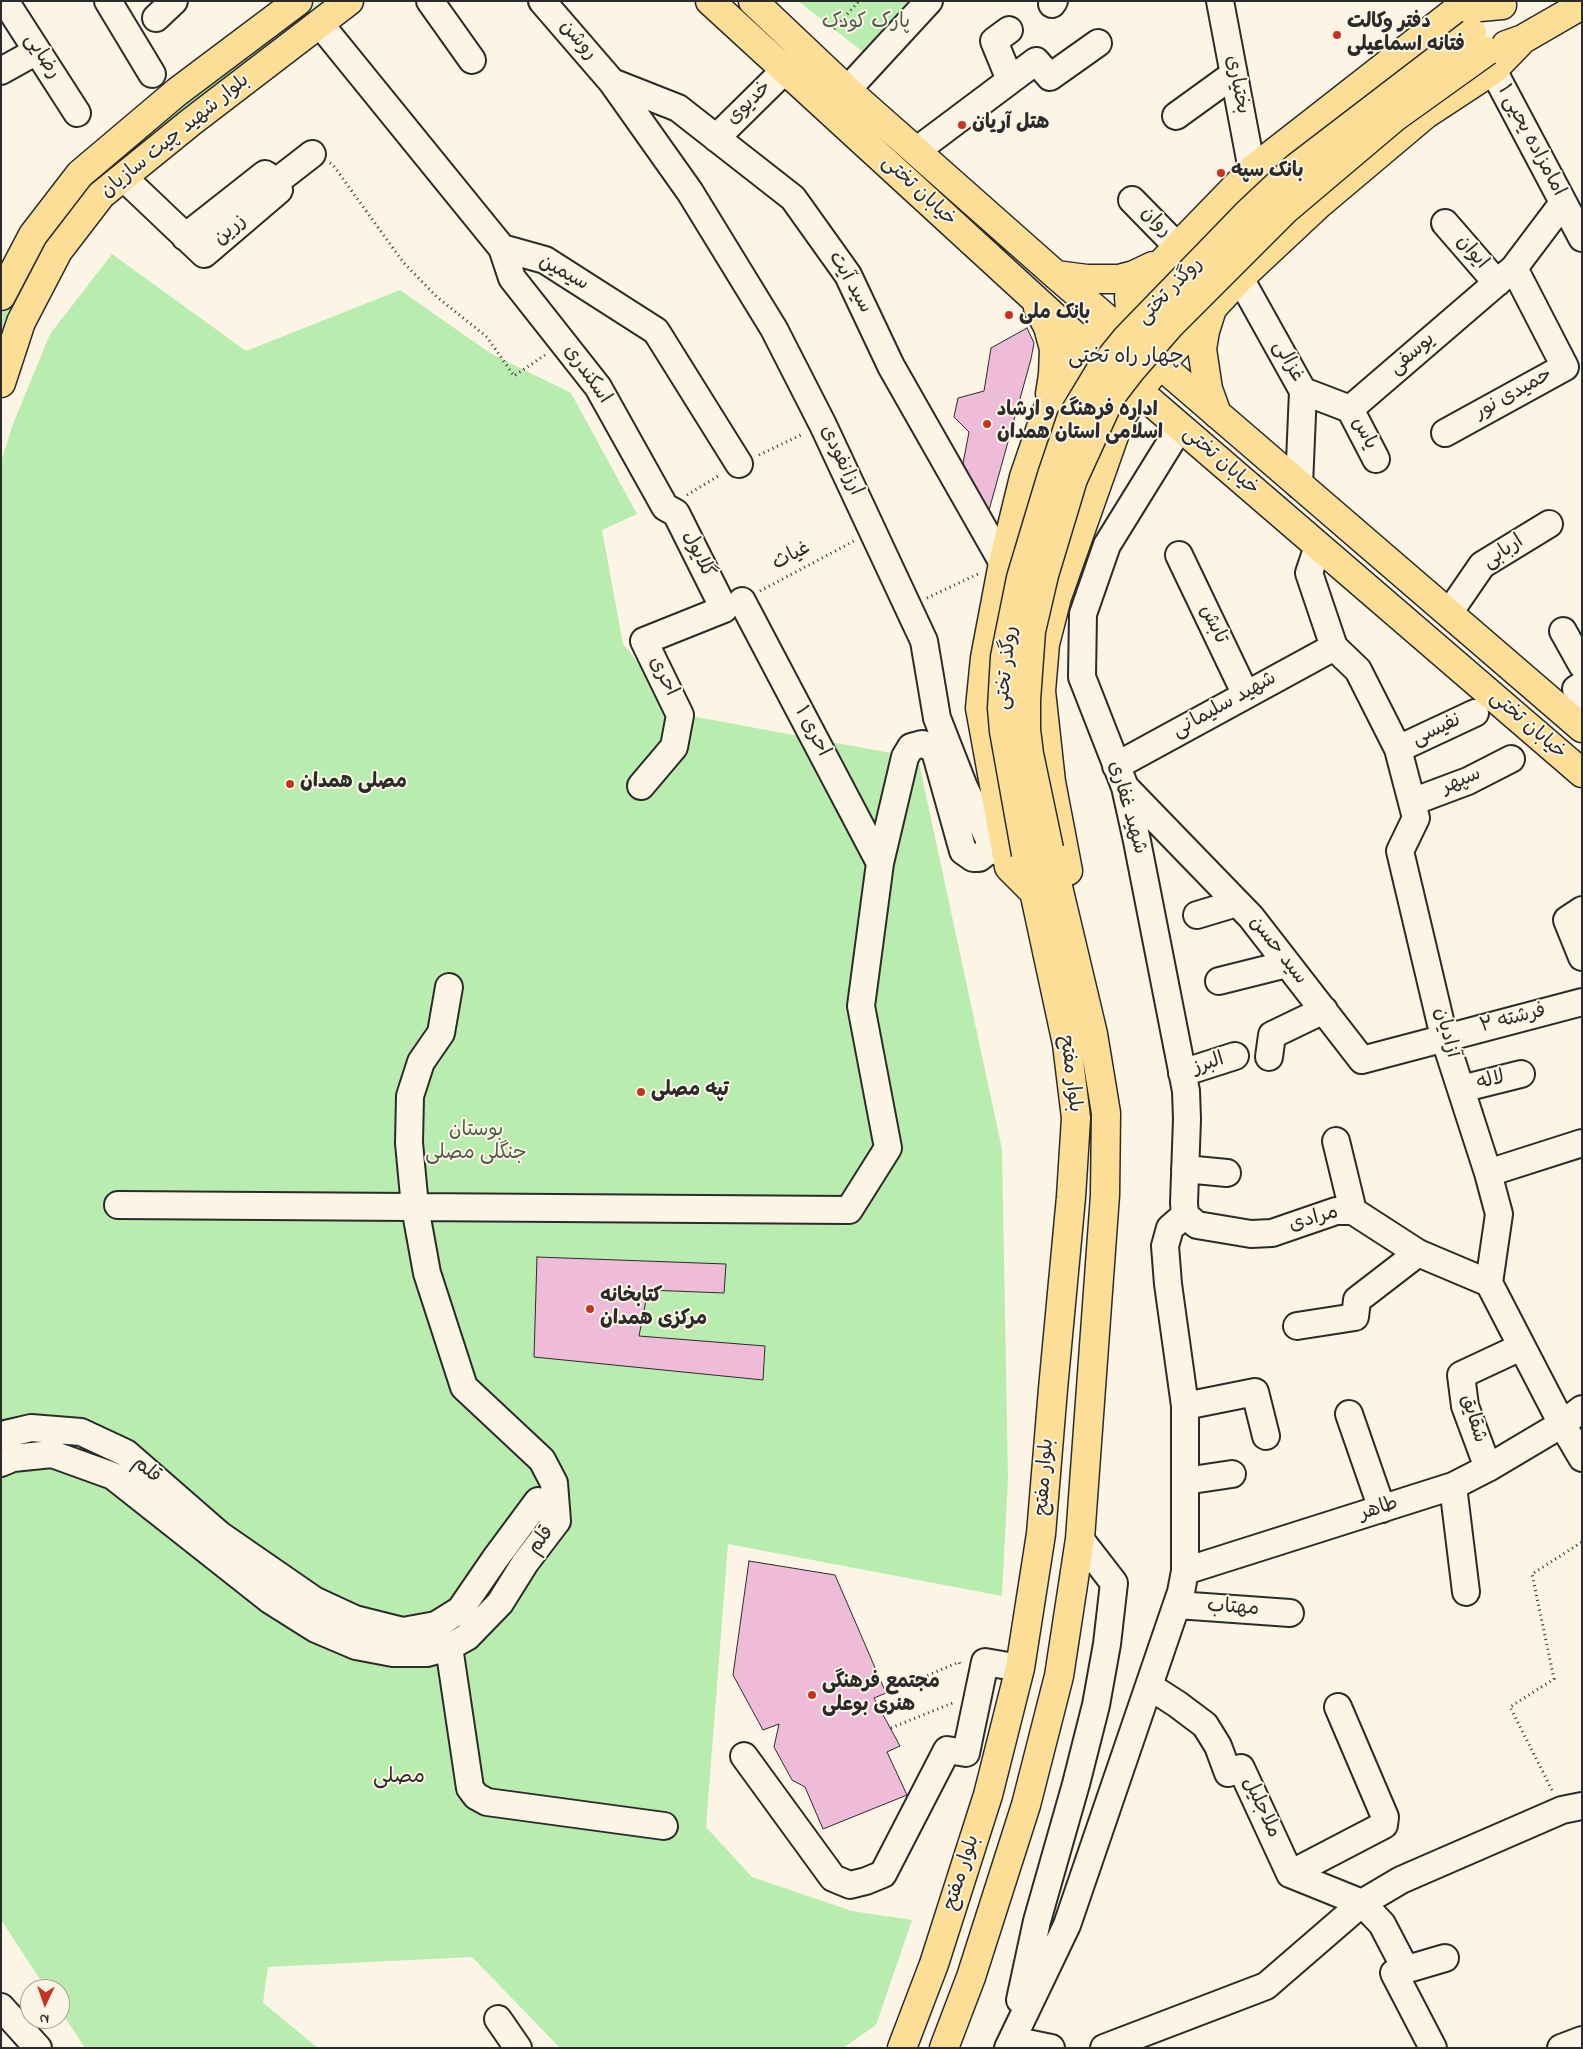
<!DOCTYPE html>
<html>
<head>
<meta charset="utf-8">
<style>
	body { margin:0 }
	#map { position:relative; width:1583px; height:2049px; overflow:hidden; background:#fcf5e5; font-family:"Indie Flower",sans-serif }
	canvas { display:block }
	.frame { position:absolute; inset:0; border:2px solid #2b2b2b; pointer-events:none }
	.north { position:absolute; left:20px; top:1979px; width:50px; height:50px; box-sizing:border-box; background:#fcf5e5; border:1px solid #a8a49b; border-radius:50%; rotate:183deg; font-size:14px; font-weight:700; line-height:20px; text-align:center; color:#2b2b2b }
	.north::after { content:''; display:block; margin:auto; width:18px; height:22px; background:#c8321e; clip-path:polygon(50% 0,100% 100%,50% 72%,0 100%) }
</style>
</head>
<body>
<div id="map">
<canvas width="1583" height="2049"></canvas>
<div class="frame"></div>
<div class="north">N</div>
</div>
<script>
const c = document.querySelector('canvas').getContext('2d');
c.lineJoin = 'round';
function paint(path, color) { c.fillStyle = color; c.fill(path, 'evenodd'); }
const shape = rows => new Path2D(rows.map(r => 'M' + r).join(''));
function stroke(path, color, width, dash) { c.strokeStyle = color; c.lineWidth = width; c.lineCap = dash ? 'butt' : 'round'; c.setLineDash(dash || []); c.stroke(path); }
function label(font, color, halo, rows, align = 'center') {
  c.font = font + ' "Indie Flower","Playpen Sans Arabic",sans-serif'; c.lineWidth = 4; c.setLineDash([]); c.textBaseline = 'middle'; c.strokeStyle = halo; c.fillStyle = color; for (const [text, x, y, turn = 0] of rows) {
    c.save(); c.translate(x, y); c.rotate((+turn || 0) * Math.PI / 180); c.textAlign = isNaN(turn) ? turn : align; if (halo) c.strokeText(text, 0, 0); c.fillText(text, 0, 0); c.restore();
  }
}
paint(shape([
	[321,1,334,1,147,140,105,174,58,227,34,271,1,346,1,315,13,289,35,249,89,180,165,118],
	[798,1,917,1,868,56],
	[112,254,246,351,400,290,490,353,571,393,637,514,602,530,623,644,680,714,918,758,1002,1149,1008,1478,1002,1596,728,1544,706,1827,752,1877,852,1911,912,1920,876,2025,843,2048,560,2048,472,1957,268,1967,263,2003,318,2048,85,2048,60,2010,60,1989,46,1989,2,1921,1,462,13,424,50,334]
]), '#b9edaf');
const building = shape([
	[1027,328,1034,343,1031,359,986,521,960,479,969,432,954,417,958,398,984,391,991,348,1027,328],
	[537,1257,726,1264,724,1293,648,1290,639,1336,765,1346,763,1380,534,1357,537,1257],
	[749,1561,835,1575,886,1693,874,1698,900,1746,887,1752,907,1795,823,1829,805,1787,792,1780,774,1747,779,1724,763,1730,733,1675,749,1561]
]);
paint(building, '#eebbd9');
stroke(building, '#2b2b2b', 1);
const minor = shape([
	[5,1,77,113],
	[108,1,152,74],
	[430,1,472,60],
	[542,1,612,82,690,192,774,329,823,425,924,641,937,718,964,787,989,839,999,852],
	[1220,1,1252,170],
	[1052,4,1054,1],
	[156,18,174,1],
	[320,24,502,248,545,260,656,331,739,464],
	[1009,30,994,41,1010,80],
	[1493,70,1582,238],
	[1,71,37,51],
	[612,82,678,108,793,198,848,275,891,366,1003,563],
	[847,90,929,1],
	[1176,116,1234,74],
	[716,138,785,70],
	[916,151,1036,61,1050,77,1098,43],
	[123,177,204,254,279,190,276,182,312,154],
	[1132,200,1177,246],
	[1445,223,1497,283],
	[185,237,265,174,276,182],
	[502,248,512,278,598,387,665,507,676,513,724,609,644,641,680,715,674,747,641,786],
	[1240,278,1303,391,1299,485],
	[1303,391,1350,409,1514,268,1563,203],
	[1350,409,1376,459],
	[1180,427,1107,545,1083,614,1082,677,1125,787,1137,841,1186,1091,1187,1119,1184,1203,1185,1215],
	[1445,433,1565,367,1514,268],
	[1318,546,1309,573,1334,647,1358,670,1398,749,1416,818,1400,851,1444,1037,1488,1173,1499,1214,1489,1283,1562,1424,1582,1458],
	[1179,555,1246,695],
	[742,601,880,863],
	[1449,613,1482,565,1549,524],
	[1563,631,1582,665],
	[1582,685,1576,689,1582,696],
	[1398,749,1475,713],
	[1116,766,1334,647],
	[1126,788,1251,917,1362,1060,1582,1002],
	[1412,802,1468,781,1511,759],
	[1582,910,1567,920,1582,957],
	[1197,915,1237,903],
	[1219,981,1287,964],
	[449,987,441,1033,421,1062,410,1096,409,1143,415,1207,427,1273,464,1387,542,1460,554,1483,557,1521],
	[1269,1057,1272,1035,1324,1010],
	[1182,1073,1235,1056],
	[1461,1089,1521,1074],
	[1336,1141,1353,1211],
	[1185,1169,1227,1173],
	[1488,1173,1582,1143],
	[118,1205,849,1210,888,1148,861,1006,880,863,905,757,911,747,922,744,927,745,935,751,963,851,973,858,979,858,989,850,989,839],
	[1185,1215,1197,1225,1251,1234,1272,1233,1336,1211,1353,1211,1418,1253,1489,1283],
	[1297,1326,1355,1317,1357,1300,1418,1253],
	[1185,1406,1255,1392,1266,1436],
	[1349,1414,1382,1509],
	[1,1435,31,1428,81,1432,126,1453,220,1535,314,1600,355,1619,403,1631,436,1625,460,1610,495,1559,538,1501,557,1521],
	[1,1463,13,1458,52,1454,113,1476,270,1600,316,1629,356,1646,393,1653,427,1653,449,1647,467,1637,500,1603,525,1563,557,1521],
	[1488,1468,1465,1406,1461,1375,1521,1347],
	[1185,1481,1232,1474],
	[1453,1486,1466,1592],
	[1185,1571,1453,1486,1488,1468,1562,1424,1582,1409],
	[1177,1605,1290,1613],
	[449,1647,470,1788,476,1796,487,1802,664,1826],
	[1149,1686,1177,1704,1205,1725,1218,1746,1228,1773,1241,1768,1290,1874,1362,1903,1382,1924,1406,1970],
	[744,1756,833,1878,850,1885,866,1881,883,1874,947,1750,966,1753,985,1662,1020,1668],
	[1290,1874,1384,1825,1385,1817,1338,1707],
	[1020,2000,1037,1921,1076,1784,1096,1705,1107,1644,1114,1583,1080,1539],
	[1,2007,38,2048],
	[498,2019,518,2048],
	[1012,2040,1051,2048],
	[1008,2048,1067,1925,1181,1592,1185,1571,1185,1406,1168,1284,1165,1246,1170,1228,1185,1215],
	[1104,2048,1266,1986,1362,1903,1401,1880,1562,1810,1582,1806],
	[1433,2048,1394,1973,1445,1958],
	[1561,2048,1582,2040]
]);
const major = shape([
	[710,1,1085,345,1582,773],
	[753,1,847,90,1056,275,1582,728],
	[1506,45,1523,39,1582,5],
	[1056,275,1087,279,1119,279,1134,275,1153,266],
	[1,296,33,235,80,174,177,92,298,1],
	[1038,308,1048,327,1054,349,1053,375,1050,394],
	[1211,312,1205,331,1202,349,1208,389,1217,414],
	[1154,340,1145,335,1135,326,1130,311,1129,297,1252,170,1458,9,1502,5],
	[1,383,21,322,58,251,101,195,191,122,349,1],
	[1068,871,1051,782,1041,691,1045,644,1057,597,1120,419,1138,391,1160,365,1240,278,1318,205,1426,114,1493,70,1523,39],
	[1034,892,1009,867,980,708,985,658,1003,563,1024,477,1046,413,1062,380,1096,331],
	[902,2048,934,1964,988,1795,1020,1668,1041,1534,1053,1389,1071,1197,1076,1118,1067,1044,1026,854],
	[944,2048,971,1977,1026,1805,1059,1676,1080,1539,1105,1195,1106,1113,1093,1034,1049,849]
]);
stroke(minor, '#2b2b2b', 30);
stroke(major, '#2b2b2b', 31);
stroke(shape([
	[834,29,859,1],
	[330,163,333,165,403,262,437,297,487,337,514,376,545,355],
	[759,455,803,434],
	[687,495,720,475],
	[760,591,854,541],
	[927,598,978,574],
	[886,1693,959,1662,961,1667],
	[891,1728,955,1702],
	[1552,1790,1510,1707,1554,1679,1532,1574,1582,1542]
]), '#2b2b2b', 3, [1, 4]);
stroke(minor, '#fcf5e5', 26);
stroke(major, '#fdde96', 28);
const majorBridge = shape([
	[1049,849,1029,754,1026,730,1026,700,1031,631,1044,575,1073,479,1111,396,1131,370,1170,325,1285,210,1395,117,1487,51],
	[1026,854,1004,731,1002,708,1005,657,1021,578,1052,475,1071,419,1100,371,1126,339,1248,213,1297,167,1472,33]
]);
stroke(majorBridge, '#2b2b2b', 31, []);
stroke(majorBridge, '#fdde96', 28);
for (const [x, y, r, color] of [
	[1337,35,5,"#c8321e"],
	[962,125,5,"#c8321e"],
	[1221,173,5,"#c8321e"],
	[1009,315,5,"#c8321e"],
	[987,424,5,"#c8321e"],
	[290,784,5,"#c8321e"],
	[641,1092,5,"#c8321e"],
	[590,1309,5,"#c8321e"],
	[812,1695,5,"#c8321e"]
]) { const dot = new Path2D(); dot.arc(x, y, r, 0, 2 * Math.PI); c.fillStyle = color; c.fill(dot); stroke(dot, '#fcf5e5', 2); }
label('20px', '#4e5c4c', '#fcf5e5', [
	["پارک کودک",866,24],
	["بوستان",476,1132],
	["جنگلی مصلی",476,1155]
]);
label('bold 20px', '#2b2b2b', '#fcf5e5', [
	["دفتر وکالت",1347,24],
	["فتانه اسماعیلی",1347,47],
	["هتل آریان",972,125],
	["بانک سپه",1231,173],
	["بانک ملی",1019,315],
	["اداره فرهنگ و ارشاد",997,412],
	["اسلامی استان همدان",997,435],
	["مصلی همدان",300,784],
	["تپه مصلی",651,1092],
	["کتابخانه",600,1298],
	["مرکزی همدان",600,1321],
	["مجتمع فرهنگی",822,1684],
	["هنری بوعلی",822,1707]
], 'left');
label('20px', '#2b2b2b', '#fcf5e5', [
	["روشن",577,41,49],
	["رضایی",41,57,57],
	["بختیاری",1236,85,79],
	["خدیوی",750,104,-44],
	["بلوار شهید چیت سازیان",176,137,-39],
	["امامزاده یحیی ۱",1530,141,62],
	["خیابان تختی",918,192,43],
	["روان",1155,223,45],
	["زرین",231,231,-41],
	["ایوان",1471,253,49],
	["سیمین",563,274,29],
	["سید آیت",849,283,60],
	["روگذر تختی",1171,292,-46],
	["یوسفی",1413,355,-41],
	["غزالی",1287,362,61],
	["اسکندری",586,375,55],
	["حمیدی نور",1514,395,-29],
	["یاس",1363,434,62],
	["ارزانفودی",840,461,65],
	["خیابان تختی",1220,462,41],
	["اربابی",1504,553,-34],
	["گلایول",697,555,64],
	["غیاث",792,557,-28],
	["تابش",1212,625,64],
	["روگذر تختی",1008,668,-84],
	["احری",662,677,63],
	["شهید سلیمانی",1225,706,-29],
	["خیابان تختی",1527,726,41],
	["نفیسی",1437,731,-25],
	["احری ۱",811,732,62],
	["سپهر",1462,782,-23],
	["شهید غفاری",1126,808,74],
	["سید حسن",1277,951,52],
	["فرشته ۲",1513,1020,-14],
	["آزادیان",1445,1033,75],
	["البرز",1209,1065,-18],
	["بلوار مفتح",1069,1074,83],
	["لاله",1491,1082,-14],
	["مرادی",1314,1220,-16],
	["شقایق",1472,1419,73],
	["قلم",146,1471,41],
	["بلوار مفتح",1046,1477,-86],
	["طاهر",1379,1510,-18],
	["قلم",542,1541,-53],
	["مهتاب",1233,1609,4],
	["ملاجلیل",1260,1808,65],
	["بلوار مفتح",963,1873,-72]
]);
label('21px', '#2b2b2b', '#fcf5e5', [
	["چهار راه تختی",1126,359],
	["مصلی",399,1779]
]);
</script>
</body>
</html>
